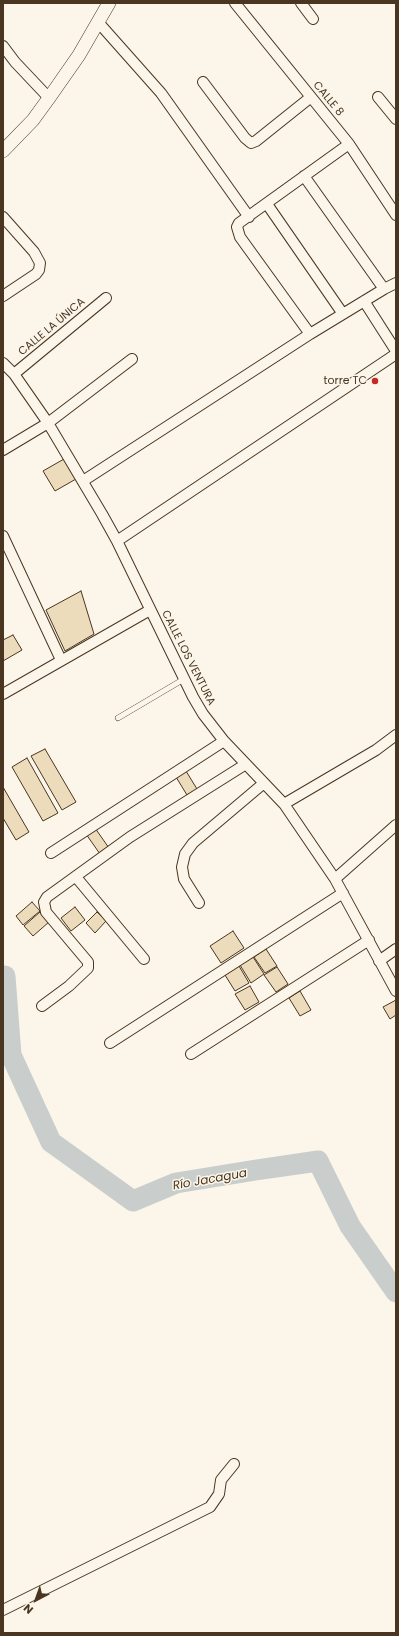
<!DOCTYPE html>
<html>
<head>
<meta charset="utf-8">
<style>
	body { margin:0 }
	#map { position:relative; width:399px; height:1636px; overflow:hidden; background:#fbf6e9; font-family:Poppins,sans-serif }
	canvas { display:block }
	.frame { position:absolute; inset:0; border:4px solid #4a3520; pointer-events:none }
	.north { position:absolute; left:16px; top:1580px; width:40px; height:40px; -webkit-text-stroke:3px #fbf6e9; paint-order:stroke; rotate:221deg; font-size:11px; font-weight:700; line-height:16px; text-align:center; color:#4a3520 }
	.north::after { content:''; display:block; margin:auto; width:14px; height:18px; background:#4a3520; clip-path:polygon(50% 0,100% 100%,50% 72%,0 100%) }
</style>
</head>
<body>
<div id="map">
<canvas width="399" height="1636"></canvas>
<div class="frame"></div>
<div class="north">N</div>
</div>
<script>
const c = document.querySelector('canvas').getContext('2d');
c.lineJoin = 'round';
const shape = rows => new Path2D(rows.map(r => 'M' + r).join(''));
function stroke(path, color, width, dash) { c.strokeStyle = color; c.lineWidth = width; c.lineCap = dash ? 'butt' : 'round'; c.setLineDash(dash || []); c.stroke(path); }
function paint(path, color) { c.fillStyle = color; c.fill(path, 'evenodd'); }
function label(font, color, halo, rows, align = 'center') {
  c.font = font + ' Poppins,sans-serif'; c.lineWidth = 3; c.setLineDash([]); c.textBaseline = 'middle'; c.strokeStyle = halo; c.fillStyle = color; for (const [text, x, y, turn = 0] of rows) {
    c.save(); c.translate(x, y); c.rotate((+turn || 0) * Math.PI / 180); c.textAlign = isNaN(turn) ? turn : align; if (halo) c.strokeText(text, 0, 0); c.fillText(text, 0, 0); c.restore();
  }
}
stroke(shape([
	[3,976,5,976,11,1055,51,1142,133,1201,176,1183,256,1170,318,1161,350,1226,396,1292]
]), '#c9cecd', 21);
const building = shape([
	[64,459,76,479,55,491,43,471,64,459],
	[81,591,94,634,65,651,46,610,81,591],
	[13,635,22,650,3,661,3,640,13,635],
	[45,749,76,802,62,810,31,756,45,749],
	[27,758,58,813,43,821,12,767,27,758],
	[186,771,197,789,187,795,176,777,186,771],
	[3,787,29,832,16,840,3,818,3,787],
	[95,828,109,848,100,854,86,834,95,828],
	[32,902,40,911,23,925,16,916,32,902],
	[75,907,85,920,71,931,61,918,75,907],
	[40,912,49,922,33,936,24,926,40,912],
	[97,912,106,921,95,933,86,923,97,912],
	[233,931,244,948,221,963,210,946,233,931],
	[266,949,277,966,265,973,254,957,266,949],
	[253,957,264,974,251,983,240,965,253,957],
	[239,966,249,983,235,991,225,975,239,966],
	[277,967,288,984,276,992,264,975,277,967],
	[250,986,259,1002,245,1010,235,994,250,986],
	[300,991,311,1010,300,1016,289,998,300,991],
	[396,1000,396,1015,390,1019,383,1007,396,1000]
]);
paint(building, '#ecdcbc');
stroke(building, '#4a3520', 1);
const service = shape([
	[118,718,184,679]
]);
const minor = shape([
	[235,3,349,144,396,215],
	[301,3,313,19],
	[98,22,161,93,249,217],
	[3,46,15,62,49,98],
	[203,82,245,138,251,143,256,141,311,97],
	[378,97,396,119],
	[304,176,384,289],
	[267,204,343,314],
	[3,217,34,252,40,263,39,270,36,274,3,296],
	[364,301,396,351],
	[310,334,240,237,237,227,239,223,349,144],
	[3,363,14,374,48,423,102,514,117,541,193,697,203,714,224,741,284,804,335,879,396,991],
	[14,374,106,298],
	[3,450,48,423,132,359],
	[83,481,310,334,384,289,396,283],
	[3,536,61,660],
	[117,541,396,354],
	[3,694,150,610],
	[284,804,376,750,396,735],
	[51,853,224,741],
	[76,877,144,959],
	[335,879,396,825],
	[199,903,184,879,182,867,185,854,193,843,264,783],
	[379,961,396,949],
	[42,1006,69,986,88,968,88,962,46,912,44,902,47,897,130,837,246,764],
	[110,1043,343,893],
	[191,1054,369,940],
	[3,1610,210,1507,219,1494,221,1480,234,1464]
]);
const tertiary = shape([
	[3,151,33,120,49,98,79,55,109,3]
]);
stroke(service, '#4a3520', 6);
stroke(minor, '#4a3520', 12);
stroke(tertiary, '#4a3520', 14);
stroke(service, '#fbf6e9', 5);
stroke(minor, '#fbf6e9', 10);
stroke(tertiary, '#fbf6e9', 13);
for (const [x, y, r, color] of [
	[375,381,4,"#c62828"]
]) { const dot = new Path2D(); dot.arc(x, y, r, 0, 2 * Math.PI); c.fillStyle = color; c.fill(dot); stroke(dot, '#fbf6e9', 1.5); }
label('11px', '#4a3520', '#fbf6e9', [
	["CALLE 8",328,99,50],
	["CALLE LA ÚNICA",52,327,-40],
	["CALLE LOS VENTURA",188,658,63]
]);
label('11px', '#4a3520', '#fbf6e9', [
	["torre TC",367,381]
], 'right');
label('italic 12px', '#4a3520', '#fbf6e9', [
	["Río Jacagua",210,1180,-10]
]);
</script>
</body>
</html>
